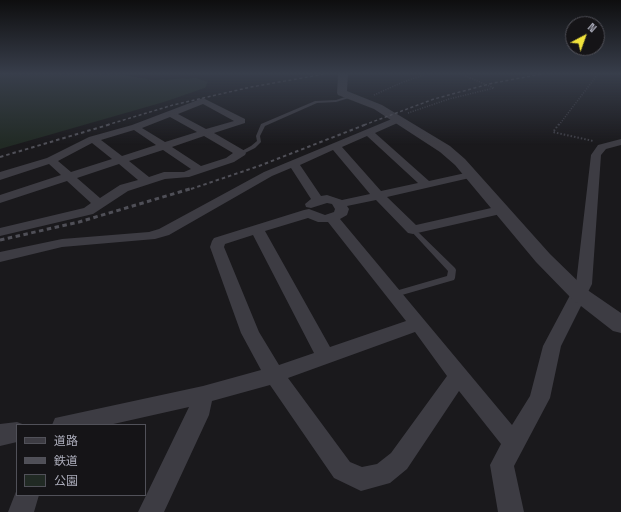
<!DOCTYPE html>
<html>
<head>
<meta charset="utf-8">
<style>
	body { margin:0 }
	#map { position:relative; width:621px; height:512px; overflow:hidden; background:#1a191c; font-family:"Space Grotesk","Noto Sans JP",sans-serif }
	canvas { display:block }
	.legend { position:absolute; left:16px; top:424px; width:130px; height:72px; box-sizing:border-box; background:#151417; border:1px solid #515159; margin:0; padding:5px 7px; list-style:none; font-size:12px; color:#acadbb }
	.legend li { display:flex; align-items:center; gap:8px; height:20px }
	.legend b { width:20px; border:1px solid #515159 }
	.north { position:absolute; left:565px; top:16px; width:40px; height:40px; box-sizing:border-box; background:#151417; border:1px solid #515159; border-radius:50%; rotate:41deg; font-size:11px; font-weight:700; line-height:16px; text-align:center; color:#acadbb }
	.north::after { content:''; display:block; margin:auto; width:14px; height:18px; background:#f1e33c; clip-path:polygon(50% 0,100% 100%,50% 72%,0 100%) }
</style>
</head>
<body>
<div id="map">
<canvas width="621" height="512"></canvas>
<ul class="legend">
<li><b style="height:5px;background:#3d3c43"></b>道路</li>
<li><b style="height:5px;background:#4f4f57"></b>鉄道</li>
<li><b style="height:11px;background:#212a24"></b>公園</li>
</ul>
<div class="north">N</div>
</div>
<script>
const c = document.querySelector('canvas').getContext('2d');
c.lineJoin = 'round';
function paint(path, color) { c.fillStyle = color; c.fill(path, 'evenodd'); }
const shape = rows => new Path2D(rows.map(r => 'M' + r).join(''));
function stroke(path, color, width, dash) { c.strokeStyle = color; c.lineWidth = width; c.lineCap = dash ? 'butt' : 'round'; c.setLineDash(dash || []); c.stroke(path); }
paint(shape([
	[0,74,119,74,152,80,196,78,208,82,205,88,164,102,0,149]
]), '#212a24');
stroke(shape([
	[374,95,403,82,427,74],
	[408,113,449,99,494,88,461,74],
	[559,125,598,74]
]), '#404048', 1.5, [1, 1.5]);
stroke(shape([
	[559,124,553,132,593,141]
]), '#404048', 2, [1.5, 2]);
paint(shape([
	[348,96,349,96,349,98,336,102,317,103,265,126,260,136,261,142,255,148,243,154,238,153,251,146,257,141,256,136,261,124,315,101,336,100,348,96],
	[413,228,415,229,455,268,456,270,455,278,454,280,395,297,392,296,391,294,392,292,447,276,448,271,411,231,410,230,411,229,413,228]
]), '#3d3c43');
paint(shape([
	[203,98,245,119,245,123,214,133,245,151,246,153,245,155,234,162,189,177,165,179,128,191,93,214,0,236,0,228,84,208,91,203,67,181,0,203,0,195,61,175,49,164,0,180,0,172,47,158,89,137,132,125,203,98],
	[203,104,234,121,206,129,178,114,203,104],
	[170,117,197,132,165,142,142,128,170,117],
	[134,130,156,145,122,156,101,140,134,130],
	[204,136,233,153,226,158,201,166,172,147,204,136],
	[92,143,112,159,71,172,58,161,92,143],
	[163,150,191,169,184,172,164,172,149,177,129,161,163,150],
	[119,164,138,180,120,185,100,198,77,178,119,164],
	[399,116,404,119,402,121,375,133,429,181,470,172,476,175,474,177,387,197,416,225,500,206,507,210,505,213,413,234,408,233,376,200,347,206,349,209,347,215,340,219,512,425,530,396,543,346,576,284,591,155,598,145,621,139,621,145,606,149,601,155,592,284,561,346,550,398,514,466,524,512,498,512,490,465,501,444,459,391,407,469,390,483,361,491,334,478,270,385,212,401,209,415,164,512,138,512,189,407,109,425,52,425,55,418,203,386,261,370,241,333,210,247,212,241,214,238,304,210,309,209,325,215,334,212,335,209,332,204,327,203,311,208,306,207,305,204,311,199,291,168,272,176,169,235,155,239,62,247,0,262,0,252,62,239,149,232,159,229,264,172,399,116],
	[367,136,418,183,381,191,342,147,367,136],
	[333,150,370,194,342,200,327,195,321,196,300,165,333,150],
	[308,218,318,222,328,222,406,321,330,347,265,231,308,218],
	[253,235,314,353,279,365,259,332,224,247,225,244,253,235],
	[415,332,447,376,391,453,377,464,362,467,350,462,288,378,415,332],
	[17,422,25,425,17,425,17,442,0,446,0,424,17,422],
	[17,489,17,495,39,495,34,512,8,512,17,489]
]), '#3d3c43');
paint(shape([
	[338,74,348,74,347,91,382,105,450,146,465,159,550,254,586,289,621,313,621,333,613,331,572,299,536,262,455,165,440,152,374,109,338,95,337,93,338,74]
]), '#3d3c43');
stroke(shape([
	[107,125,173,105,251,87,325,74],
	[364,125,434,99,493,83,542,74]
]), '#4f4f57', 1.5, [3, 2.5]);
stroke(shape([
	[0,157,111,124],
	[191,189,259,166,367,124]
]), '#4f4f57', 2, [3.5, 3]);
stroke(shape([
	[0,240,79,222,193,188]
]), '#4f4f57', 3, [4.5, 3.5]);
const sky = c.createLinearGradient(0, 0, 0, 145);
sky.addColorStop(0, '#0e0e0f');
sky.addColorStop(0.51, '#383e4b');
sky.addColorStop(1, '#383e4b00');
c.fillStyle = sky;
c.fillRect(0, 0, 621, 145);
</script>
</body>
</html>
